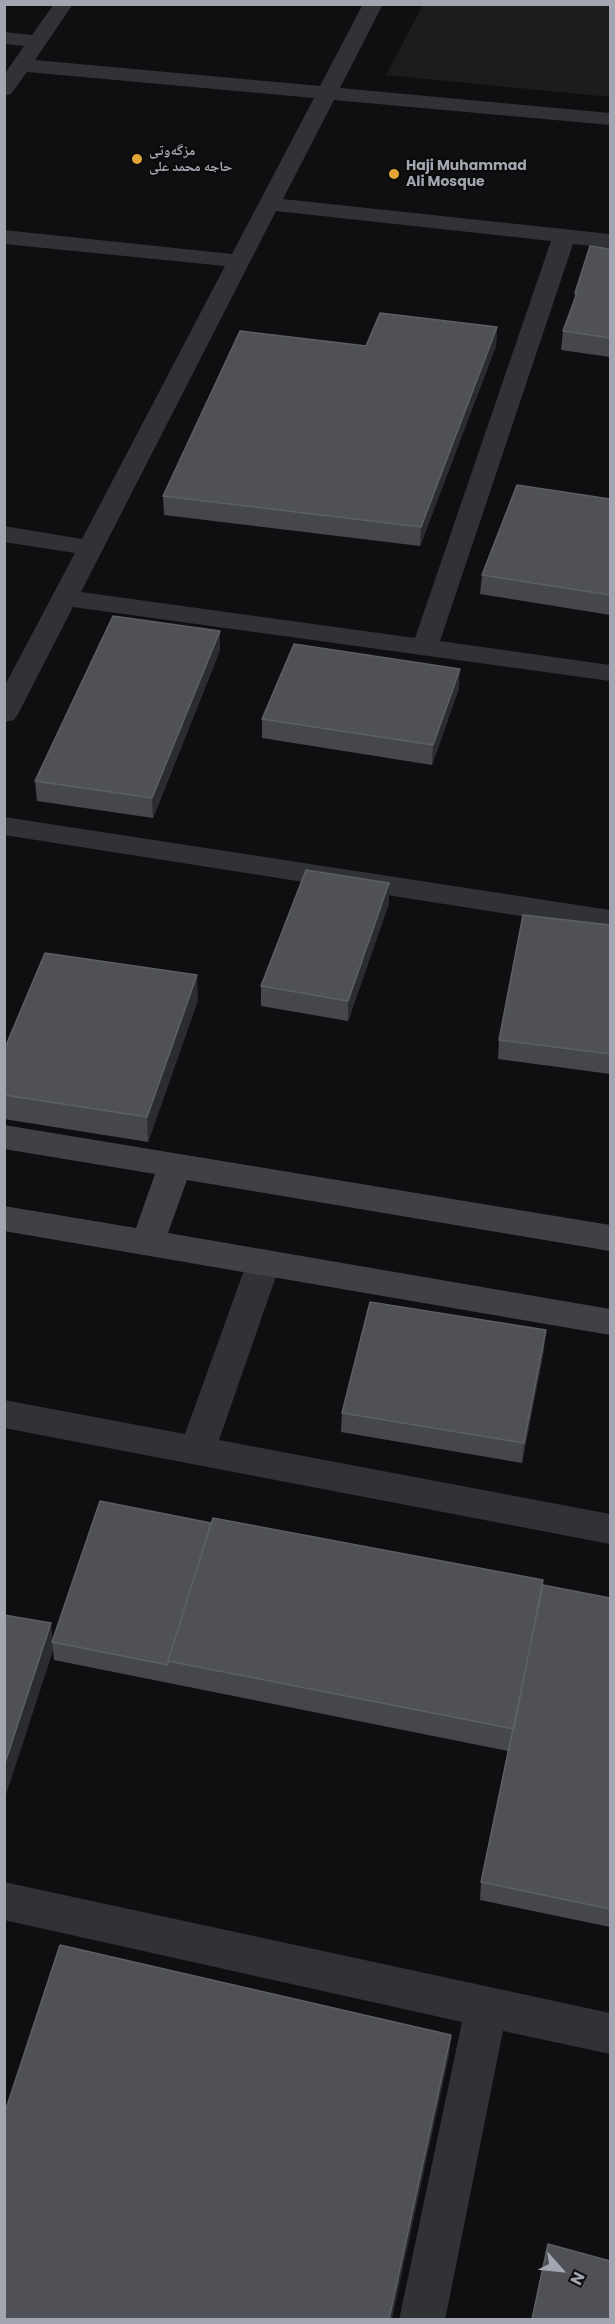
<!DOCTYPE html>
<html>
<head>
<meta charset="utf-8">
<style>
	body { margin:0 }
	#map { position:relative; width:615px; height:2324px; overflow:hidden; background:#0f0f11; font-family:Poppins,sans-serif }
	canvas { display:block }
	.frame { position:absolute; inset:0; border:6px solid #a2a6b0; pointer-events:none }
	.north { position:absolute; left:531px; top:2240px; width:60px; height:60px; -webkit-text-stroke:4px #0b0b0c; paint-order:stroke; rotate:117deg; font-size:16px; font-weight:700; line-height:24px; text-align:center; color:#a2a6b0 }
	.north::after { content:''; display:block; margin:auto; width:21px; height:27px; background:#a2a6b0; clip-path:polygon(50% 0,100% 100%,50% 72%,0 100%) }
</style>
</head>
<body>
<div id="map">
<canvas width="615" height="2324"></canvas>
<div class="frame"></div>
<div class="north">N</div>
</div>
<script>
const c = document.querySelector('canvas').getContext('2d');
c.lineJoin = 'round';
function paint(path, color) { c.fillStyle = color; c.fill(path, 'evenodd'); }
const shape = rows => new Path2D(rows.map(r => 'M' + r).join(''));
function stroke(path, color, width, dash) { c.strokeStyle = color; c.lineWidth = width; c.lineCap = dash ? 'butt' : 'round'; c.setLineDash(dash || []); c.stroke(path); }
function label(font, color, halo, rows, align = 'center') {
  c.font = font + ' Poppins,"Noto Naskh Arabic",sans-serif'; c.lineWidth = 4.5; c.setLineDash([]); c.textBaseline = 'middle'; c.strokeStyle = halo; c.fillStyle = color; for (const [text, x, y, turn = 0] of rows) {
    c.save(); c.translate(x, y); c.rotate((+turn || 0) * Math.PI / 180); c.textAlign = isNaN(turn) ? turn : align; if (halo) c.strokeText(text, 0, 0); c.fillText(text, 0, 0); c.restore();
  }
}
paint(shape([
	[423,5,610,5,610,97,386,75]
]), '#1c1c1e');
paint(shape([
	[54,4,73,4,35,60,320,86,363,4,383,4,340,88,610,113,610,125,334,100,283,199,610,234,610,248,573,244,440,641,610,665,610,681,73,607,18,714,14,720,4,722,4,687,75,553,4,542,4,526,82,539,225,266,4,244,4,230,232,254,314,98,27,72,11,94,4,96,4,75,24,46,4,44,4,32,32,35,54,4],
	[276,211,551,241,415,638,81,592,276,211],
	[4,817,610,910,610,930,4,835,4,817],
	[264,1249,276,1253,281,1262,219,1440,610,1514,610,1544,4,1428,4,1400,185,1434,247,1262,252,1253,264,1249],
	[4,1882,610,2013,610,2054,503,2031,445,2320,399,2320,462,2022,4,1920,4,1882]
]), '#313235');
paint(shape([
	[4,1125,610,1225,610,1251,187,1180,168,1233,610,1309,610,1335,4,1231,4,1206,136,1228,155,1174,4,1149,4,1125]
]), '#3f4145');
paint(shape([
	[610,249,610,357,561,350,563,331,574,303,575,293],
	[497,327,496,346,420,546,164,515,163,496,366,346],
	[610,499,610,615,480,594,482,575],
	[220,650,153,818,37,801,35,781],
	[459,688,432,765,262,738,262,719],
	[389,903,348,1021,261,1006,261,986],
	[610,925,610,1074,498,1059,499,1040],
	[198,1000,148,1142,4,1119,4,1050],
	[544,1350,522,1463,341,1432,342,1413],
	[543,1585,610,1598,610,1927,480,1900,481,1882,508,1751,54,1660,53,1650,4,1800,4,1615,53,1639]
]), '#45474c');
paint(shape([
	[497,327,496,346,420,546,421,527],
	[220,631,220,650,153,818,152,798],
	[460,669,459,688,432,765,433,745],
	[389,883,389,903,348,1021,348,1001],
	[197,975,198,1000,148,1142,147,1117],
	[546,1330,544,1350,522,1463,524,1443],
	[51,1623,53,1642,52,1642,53,1650,4,1800,4,1766],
	[451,2035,449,2056,392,2319,389,2319]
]), '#2b2c30');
const building = shape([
	[590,246,610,249,610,338,563,331,577,293,575,293,590,246],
	[380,313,497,327,421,527,163,496,240,331,366,346,380,313],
	[517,485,610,499,610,595,482,575,517,485],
	[113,616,220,631,152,798,35,781,113,616],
	[294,644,460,669,433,745,262,719,294,644],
	[306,870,389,883,348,1001,261,986,306,870],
	[523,915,610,925,610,1054,499,1040,523,915],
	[45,953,197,975,147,1117,4,1095,4,1050,45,953],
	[370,1302,546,1330,524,1443,342,1413,370,1302],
	[100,1501,211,1523,168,1661,168,1665,52,1642,100,1501],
	[213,1518,543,1580,514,1729,168,1661,213,1518],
	[543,1585,610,1598,610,1909,481,1882,543,1585],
	[4,1615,51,1623,4,1766,4,1615],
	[60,1945,451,2035,389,2319,4,2319,4,2115,60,1945],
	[548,2244,610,2261,610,2319,532,2319,548,2244]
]);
paint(building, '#4f5156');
stroke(building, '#5c5f64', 1.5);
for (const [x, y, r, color] of [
	[137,159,6,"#e2a636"],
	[394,174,6,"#e2a636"]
]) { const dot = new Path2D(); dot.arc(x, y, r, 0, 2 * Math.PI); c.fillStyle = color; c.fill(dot); stroke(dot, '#0b0b0c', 2); }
label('bold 14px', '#a2a6b0', '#0b0b0c', [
	["مزگه‌وتی",149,151],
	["حاجه‌ محمد علی",149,167],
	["Haji Muhammad",406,166],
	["Ali Mosque",406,182]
], 'left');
</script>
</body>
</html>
